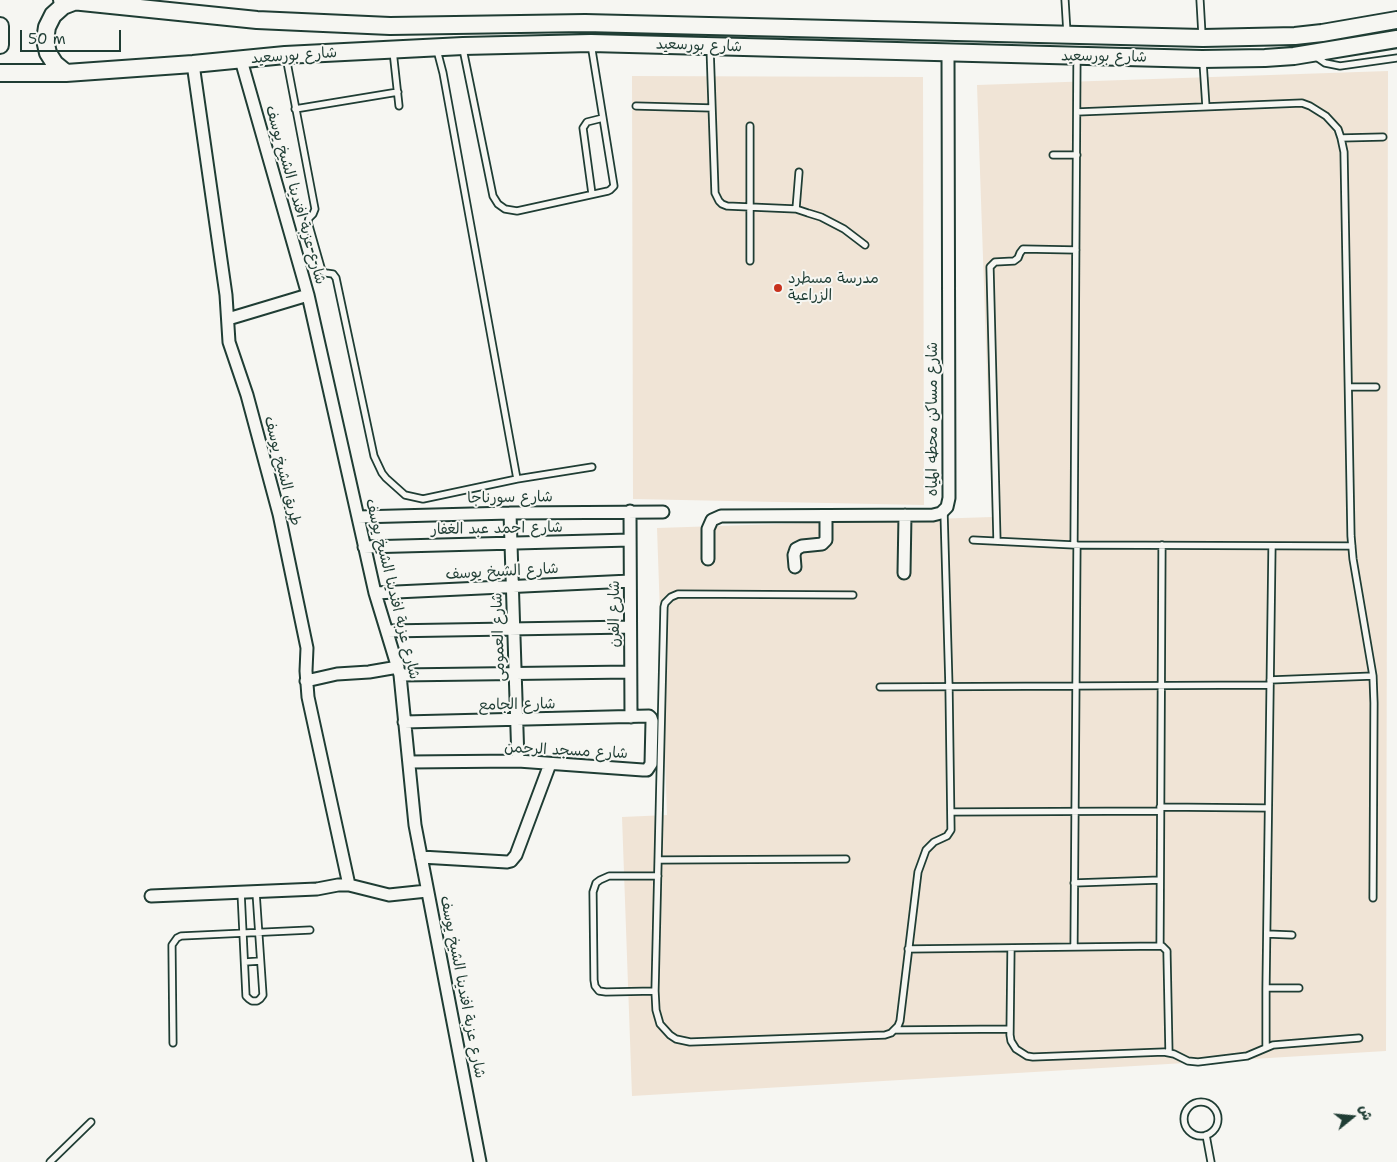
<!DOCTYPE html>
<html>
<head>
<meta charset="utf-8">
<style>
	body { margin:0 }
	#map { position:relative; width:1397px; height:1162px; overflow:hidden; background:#f6f6f2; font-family:"Shantell Sans","Playpen Sans Arabic",sans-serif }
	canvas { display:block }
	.north { position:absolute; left:1327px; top:1092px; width:50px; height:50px; -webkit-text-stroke:4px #f6f6f2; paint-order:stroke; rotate:73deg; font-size:14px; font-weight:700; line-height:20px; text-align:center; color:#1f3d34 }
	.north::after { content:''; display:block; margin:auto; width:18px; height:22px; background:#1f3d34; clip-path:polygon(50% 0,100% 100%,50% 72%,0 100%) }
	.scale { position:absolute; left:20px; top:30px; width:101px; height:22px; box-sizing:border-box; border:2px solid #1f3d34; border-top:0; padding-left:6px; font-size:15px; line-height:18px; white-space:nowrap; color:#1f3d34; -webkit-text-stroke:4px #f6f6f2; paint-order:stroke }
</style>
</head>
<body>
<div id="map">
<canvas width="1397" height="1162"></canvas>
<div class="north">ش</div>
<div class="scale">50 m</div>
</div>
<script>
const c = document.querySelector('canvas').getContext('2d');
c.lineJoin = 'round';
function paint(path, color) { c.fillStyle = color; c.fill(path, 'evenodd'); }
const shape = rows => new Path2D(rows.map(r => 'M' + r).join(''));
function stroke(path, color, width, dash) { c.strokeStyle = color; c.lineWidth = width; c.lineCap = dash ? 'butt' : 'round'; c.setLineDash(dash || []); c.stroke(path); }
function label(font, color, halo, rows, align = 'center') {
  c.font = font + ' "Shantell Sans","Playpen Sans Arabic",sans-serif'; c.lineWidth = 4; c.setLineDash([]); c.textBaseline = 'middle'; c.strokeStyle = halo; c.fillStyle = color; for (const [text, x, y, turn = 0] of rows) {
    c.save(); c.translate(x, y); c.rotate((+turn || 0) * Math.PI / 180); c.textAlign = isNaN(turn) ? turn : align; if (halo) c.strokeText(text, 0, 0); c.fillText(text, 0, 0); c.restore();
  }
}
paint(shape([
	[1388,71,1386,1051,632,1096,622,817,667,815,657,528,992,517,977,85],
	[632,76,923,77,924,505,633,499]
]), '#f0e4d6');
const service = shape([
	[1065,0,1067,33],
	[1200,0,1202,35],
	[710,47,715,193,719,201,722,204,727,206,796,209,808,213,821,217,844,229,865,245],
	[463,49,493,196,498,204,505,209,517,211,608,191,610,190,614,186,591,44],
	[437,50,443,73,517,479],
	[393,51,399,106],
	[1315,56,1325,63,1340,66,1397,58],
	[286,57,315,209,313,214,309,218,308,222,322,271,326,273,333,274,336,278,374,456,382,473,386,478,405,495,423,499,517,479,592,467],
	[1203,62,1206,107],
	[636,106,712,108],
	[295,109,398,92],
	[1077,112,1302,103,1310,106,1326,116,1338,129,1341,138,1344,152,1351,536,1353,559,1373,676,1374,703,1373,898],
	[1341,138,1383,137],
	[1053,155,1077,155],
	[592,194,583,128,587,122,603,118],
	[796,209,799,172],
	[750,261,750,126],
	[1349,387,1376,387],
	[973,540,1074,545,1352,546],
	[997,541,990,267,995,262,1014,261,1018,258,1020,253,1023,249,1076,250],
	[1074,545,1077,57],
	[853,595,678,594,671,597,665,603,664,607,655,991,656,1010,660,1024,670,1035,676,1039,690,1042,885,1035,891,1033,898,1026,900,1021,918,872,926,850,934,842,947,836,951,830,949,687,944,512],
	[1270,680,1373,676],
	[880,687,1270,685],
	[1160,807,1268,808],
	[951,812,1160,811],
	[659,860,846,859],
	[1074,883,1160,880],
	[241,892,246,996,249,999,252,1001,257,1001,260,999,263,995,256,892],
	[1267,934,1292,935],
	[1160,945,1162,545],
	[1074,947,1077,545],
	[1011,948,1010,1035,1011,1041,1016,1049,1027,1056,1033,1057,1164,1052,1174,1054,1188,1061,1198,1062,1247,1056,1273,1045,1359,1038],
	[908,949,1162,946,1167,951,1167,954,1169,1053],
	[245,962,260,961],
	[1266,988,1299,988],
	[655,991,606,992,599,991,595,986,594,980,593,892,596,883,600,880,609,876,658,876],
	[895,1030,1010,1029],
	[173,1043,172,949,172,945,177,938,181,936,310,930],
	[1266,1047,1266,988,1272,546],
	'1184 1119a17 17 0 1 1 34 0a17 17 0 1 1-34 0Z',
	[1206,1135,1211,1162],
	[50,1162,91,1122]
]);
const minor = shape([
	[241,60,308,295,375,593,400,675,415,825,480,1162],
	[193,64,226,295,229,342,247,395,279,514,307,648,306,671,308,697,349,885],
	[228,319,308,295],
	[630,511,631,717],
	[510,513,518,761],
	[358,517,510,513,663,512],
	[364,547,630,540],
	[708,559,708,529,712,520,721,516,933,515,941,513,947,507,949,498,948,53],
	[795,567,794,555,796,549,802,546,822,544,826,540,826,516],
	[904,573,905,515],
	[375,593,630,581],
	[387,631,630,627],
	[400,675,630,672],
	[306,681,337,674,369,672,398,667],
	[404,722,649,716,651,718,652,721,651,764,647,770,643,770,518,761,409,762],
	[421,857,507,862,511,861,516,855,550,764],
	[151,896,317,889,338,885,349,885,389,895,427,891]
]);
const secondary = shape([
	[62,0,257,20,390,26,585,23,1203,38,1295,36,1322,33,1397,20],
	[0,26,0,45],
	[0,73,66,73,193,64,285,55,463,46,591,43,1202,59,1265,58,1294,56,1397,39],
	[66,73,55,64,48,53,45,40,47,27,53,15,63,6,76,1]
]);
stroke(service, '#1f3d34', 9);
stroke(minor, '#1f3d34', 15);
stroke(secondary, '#1f3d34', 20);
stroke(service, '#f6f6f2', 5.5);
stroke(minor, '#f6f6f2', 11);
stroke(secondary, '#f6f6f2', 16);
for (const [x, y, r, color] of [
	[778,288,5,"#c8321e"]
]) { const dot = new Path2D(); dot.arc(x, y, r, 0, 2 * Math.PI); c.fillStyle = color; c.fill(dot); stroke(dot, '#f6f6f2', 2); }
label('15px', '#1f3d34', '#f6f6f2', [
	["شارع بورسعيد",699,46,2],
	["شارع بورسعيد",294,56,-4],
	["شارع بورسعيد",1104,57,1],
	["شارع عزبة افندينا الشيخ يوسف",295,195,74],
	["شارع مساكن محطه المياه",933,419,-90],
	["طريق الشيخ يوسف",282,471,76],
	["شارع سورناجا",510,498,-1],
	["شارع احمد عبد الغفار",497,529,-1],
	["شارع الشيخ يوسف",502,572,-3],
	["شارع عزبة افندينا الشيخ يوسف",392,589,76],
	["شارع الفرن",615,614,-90],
	["شارع العمومى",499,637,-92],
	["شارع الجامع",517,705,-1],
	["شارع مسجد الرحمن",566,751,3],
	["شارع عزبة افندينا الشيخ يوسف",462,987,79]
]);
label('15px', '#1f3d34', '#f6f6f2', [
	["مدرسة مسطرد",788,279],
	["الزراعية",788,296]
], 'left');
</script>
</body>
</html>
